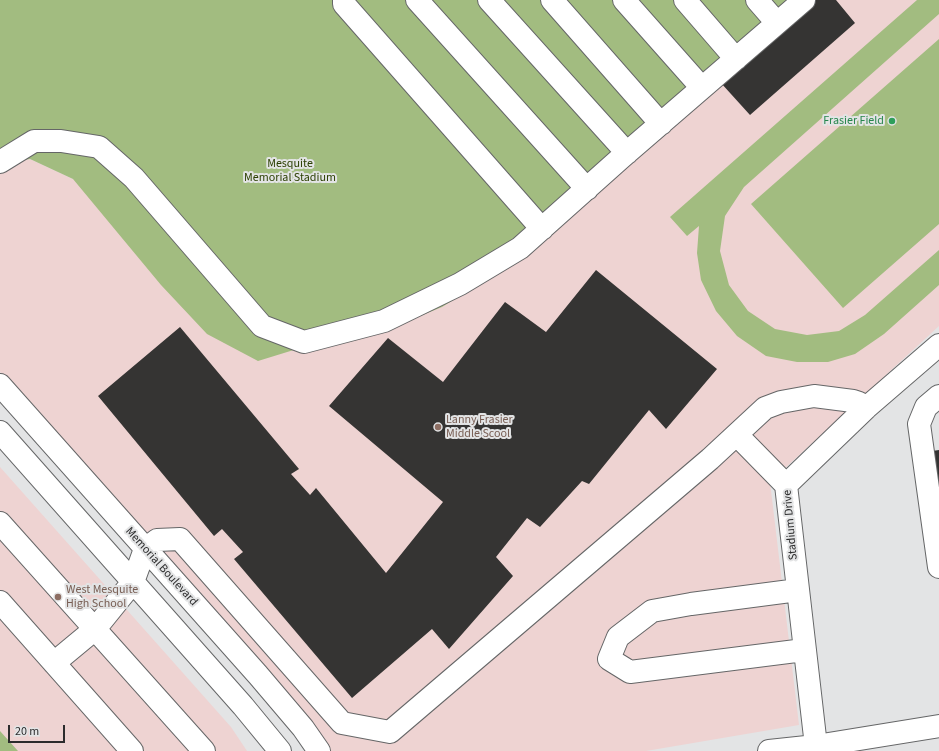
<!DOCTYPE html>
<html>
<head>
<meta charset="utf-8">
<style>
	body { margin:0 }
	#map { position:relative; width:939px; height:751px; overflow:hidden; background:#e3e4e5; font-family:"Source Sans 3",sans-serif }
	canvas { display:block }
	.scale { position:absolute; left:8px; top:725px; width:57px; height:18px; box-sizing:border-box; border:2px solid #2c2c2d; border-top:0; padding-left:5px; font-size:12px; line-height:14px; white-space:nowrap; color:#2c2c2d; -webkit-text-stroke:3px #e3e4e5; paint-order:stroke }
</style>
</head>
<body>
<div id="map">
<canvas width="939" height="751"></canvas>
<div class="scale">20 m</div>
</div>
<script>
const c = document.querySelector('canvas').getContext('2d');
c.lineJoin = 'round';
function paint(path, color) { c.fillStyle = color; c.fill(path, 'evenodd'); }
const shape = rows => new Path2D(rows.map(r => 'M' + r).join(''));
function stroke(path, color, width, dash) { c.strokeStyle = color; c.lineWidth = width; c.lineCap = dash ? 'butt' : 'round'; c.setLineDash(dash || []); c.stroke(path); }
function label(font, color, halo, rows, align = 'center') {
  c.font = font + ' "Source Sans 3",sans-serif'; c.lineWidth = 4; c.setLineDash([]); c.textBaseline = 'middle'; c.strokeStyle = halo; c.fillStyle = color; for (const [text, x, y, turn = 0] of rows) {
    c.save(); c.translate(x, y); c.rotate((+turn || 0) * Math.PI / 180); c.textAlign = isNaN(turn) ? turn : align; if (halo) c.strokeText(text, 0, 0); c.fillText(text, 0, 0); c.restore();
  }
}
paint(shape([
	[798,0,939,0,939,326,770,482,799,725,646,751,321,751,0,372,0,167,5,163,30,159,73,179],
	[0,467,231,727,247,751,0,751]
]), '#eed3d2');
paint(shape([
	[0,0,798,0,528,254,442,307,398,325,365,328,258,361,207,334,161,285,73,179,30,159,5,163,0,167],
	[917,0,939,0,939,14,744,187,725,216,720,251,729,285,748,311,775,329,807,335,839,331,865,315,939,250,939,285,884,334,855,354,828,362,797,362,766,356,737,336,716,311,701,280,697,253,699,226,687,236,670,217],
	[939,39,939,224,843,308,751,204],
	[0,731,18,751,0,751]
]), '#a2bc80');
paint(shape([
	[816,0,836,0,855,23,750,115,721,83],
	[596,270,717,369,666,429,649,410,589,484,582,481,540,527,527,518,496,557,513,576,449,649,432,629,352,698,234,559,243,552,222,529,214,536,98,396,180,327,299,469,291,474,310,495,316,488,386,573,443,502,329,406,388,338,443,382,505,302,546,332],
	[939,450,939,498,932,451]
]), '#353433');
const minor = shape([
	[344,0,344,4,542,229],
	[417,0,587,189],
	[489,0,627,153],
	[552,0,661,124],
	[624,0,702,88],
	[685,0,736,59],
	[757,0,777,23],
	[0,162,34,141,61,141,99,147,134,178,262,326,304,342,384,321,460,284,520,248,622,157,804,0],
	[0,385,258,675,303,728,319,751],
	[939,396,926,407,919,424,939,567],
	[0,432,243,706,280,751],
	[737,435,786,485],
	[0,523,204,751],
	[798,590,691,604,652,611,618,637,609,659,630,672,804,650],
	[0,602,132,751],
	[54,663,95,629,133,582,145,549,157,540,180,539,342,723,390,732,710,459,765,408,781,402,814,396,853,401,859,403,866,408],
	[821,751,816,746,786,485,866,408,939,345]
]);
const major = shape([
	[769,751,816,746,939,726]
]);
stroke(minor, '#656667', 24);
stroke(major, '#656667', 24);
stroke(minor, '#fff', 22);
stroke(major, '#fff', 22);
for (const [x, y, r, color] of [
	[892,121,4,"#2e9e5b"],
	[438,427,4,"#8d6e63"],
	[58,597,4,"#8d6e63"]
]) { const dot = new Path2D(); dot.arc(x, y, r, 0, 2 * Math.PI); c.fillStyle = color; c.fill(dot); stroke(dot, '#e3e4e5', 1.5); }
label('12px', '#27864d', '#e3e4e5', [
	["Frasier Field",884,121]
], 'right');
label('12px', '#2c4003', '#e3e4e5', [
	["Mesquite",290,164],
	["Memorial Stadium",290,178]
]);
label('12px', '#785e54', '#e3e4e5', [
	["Lanny Frasier",446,420],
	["Middle Scool",446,434],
	["West Mesquite",66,590],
	["High School",66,604]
], 'left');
label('12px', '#2c2c2d', '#e3e4e5', [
	["Stadium Drive",791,525,-95],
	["Memorial Boulevard",161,567,48]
]);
</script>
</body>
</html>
